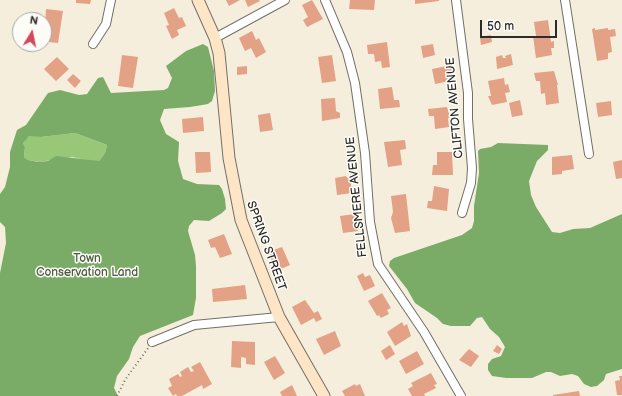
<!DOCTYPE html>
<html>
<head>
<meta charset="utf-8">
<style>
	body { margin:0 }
	#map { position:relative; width:622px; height:396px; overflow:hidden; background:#f6eedc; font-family:"Balsamiq Sans",sans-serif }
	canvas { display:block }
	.north { position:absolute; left:12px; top:12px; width:40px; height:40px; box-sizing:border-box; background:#fdfcf7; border:1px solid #a9a8a5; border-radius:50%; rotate:10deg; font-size:11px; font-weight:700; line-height:16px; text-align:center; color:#2b2b2b }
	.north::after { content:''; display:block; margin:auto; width:14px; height:18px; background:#d1495b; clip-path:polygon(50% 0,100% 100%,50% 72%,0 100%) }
	.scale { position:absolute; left:480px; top:20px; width:77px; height:18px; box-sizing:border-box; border:2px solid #2b2b2b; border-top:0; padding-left:5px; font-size:12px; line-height:14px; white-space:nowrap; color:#2b2b2b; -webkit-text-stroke:3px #fdfcf7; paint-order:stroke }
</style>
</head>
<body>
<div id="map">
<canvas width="622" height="396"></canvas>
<div class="north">N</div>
<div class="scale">50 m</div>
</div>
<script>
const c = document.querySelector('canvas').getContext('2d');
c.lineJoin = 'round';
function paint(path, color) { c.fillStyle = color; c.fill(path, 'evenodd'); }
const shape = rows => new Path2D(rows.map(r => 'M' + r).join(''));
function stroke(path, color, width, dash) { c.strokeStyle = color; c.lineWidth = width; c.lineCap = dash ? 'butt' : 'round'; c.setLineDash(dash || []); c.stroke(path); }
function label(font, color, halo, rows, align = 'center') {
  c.font = font + ' "Balsamiq Sans",sans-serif'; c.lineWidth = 3; c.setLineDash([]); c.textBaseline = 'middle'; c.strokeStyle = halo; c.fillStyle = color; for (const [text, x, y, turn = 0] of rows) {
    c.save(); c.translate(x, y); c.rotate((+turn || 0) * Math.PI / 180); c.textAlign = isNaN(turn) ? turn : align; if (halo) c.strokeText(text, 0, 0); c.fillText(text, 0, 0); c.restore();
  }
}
paint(shape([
	[75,133,107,145,105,153,99,161,91,161,72,157,39,162,28,160,24,157,25,147,23,143,27,137,32,135,41,137]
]), '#98c877');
paint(shape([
	[203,44,208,47,214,71,215,91,212,101,208,104,190,107,164,109,160,120,166,134,179,142,178,161,183,179,197,184,219,185,222,189,225,199,226,209,222,213,209,221,194,220,189,226,188,231,195,255,196,266,196,298,193,315,140,336,133,347,129,359,117,376,114,388,118,396,0,396,0,273,6,243,5,227,0,222,0,194,5,187,10,167,10,152,17,130,26,125,48,93,60,90,79,95,87,94,98,78,103,77,111,93,164,90,168,88,172,78,166,66,186,51],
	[75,133,107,145,105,153,99,161,56,156,48,161,38,162,28,160,24,157,25,147,23,143,29,136,41,137],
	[498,143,548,145,548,150,537,161,529,181,531,195,536,207,552,232,560,233,573,229,590,228,622,214,622,369,606,374,604,380,597,386,591,387,584,384,578,376,572,374,560,376,551,372,546,372,532,378,506,378,492,376,488,370,488,364,492,359,501,356,505,347,499,337,490,329,482,317,477,318,470,326,451,326,443,324,437,318,415,303,407,289,389,266,390,261,394,258,462,235,472,228,474,221,474,206,479,173,478,151,480,149,491,147]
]), '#7aac68');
paint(shape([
	[76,0,91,0,90,4,76,3],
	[226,0,240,0,229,6],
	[245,0,259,0,260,1,248,7],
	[312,0,323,19,307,27,303,20,308,17,302,5],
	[350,0,375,0,374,10,349,9],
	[415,0,439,0,439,1,415,4],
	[174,8,179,18,182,17,186,26,177,30,179,35,172,39,166,26,169,25,164,13],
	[46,9,63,11,58,43,49,42,49,39,44,38],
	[548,20,551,42,554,41,554,48,551,48,552,55,536,58,533,36,536,36,534,22],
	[595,28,595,30,608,28,608,30,615,29,616,36,610,37,612,52,608,53,608,59,597,61,592,29],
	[252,31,256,40,259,38,266,52,256,58,251,48,245,51,239,38],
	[491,35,492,42,481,45,480,37],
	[387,42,390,67,382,68,381,61,375,62,374,54,368,54,367,45],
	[433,44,435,55,423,58,421,46],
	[511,54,513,65,497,69,496,57,502,55,503,58,506,58,505,56],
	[122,55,138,57,133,88,118,86],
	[332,55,336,81,322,83,318,57],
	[57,57,69,69,56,81,44,69],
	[452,65,454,77,448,78,449,81,435,84,432,69],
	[247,66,247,74,237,75,237,67],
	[554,71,558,85,557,85,559,103,546,105,545,93,541,94,540,81,536,81,534,73],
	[73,74,81,81,75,88,67,80],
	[504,78,505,85,508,84,510,92,505,93,507,102,492,105,488,96,491,96,488,81],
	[392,87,394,100,399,100,400,107,380,109,378,89],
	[335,98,336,111,340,113,340,118,322,121,321,99],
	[520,100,523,115,512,117,509,103],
	[611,101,612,115,598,117,596,103],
	[447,107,450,117,448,118,449,127,435,129,434,116,429,116,428,109],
	[270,113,273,130,260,132,258,115],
	[203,117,204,131,183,133,182,119],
	[405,140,406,149,400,150,402,165,388,167,384,142],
	[195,152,210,152,211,172,196,173],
	[437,152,452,152,453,175,432,175,433,165,437,165],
	[572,155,574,169,562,171,562,174,552,175,552,157],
	[622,160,622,178,616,179,613,162],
	[346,176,347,178,350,177,352,193,337,195,335,178],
	[434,186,449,189,447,211,427,208,428,201,432,201],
	[406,194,410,231,395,233,391,218,393,212,391,196],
	[355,214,358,231,343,233,340,216],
	[224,234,232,254,220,258,215,247,211,248,208,240],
	[282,247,290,265,276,271,268,252],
	[363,273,365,277,370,275,375,286,364,291,357,276],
	[245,285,247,299,213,302,212,289],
	[382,293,391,308,387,310,389,314,381,318,379,315,377,316,368,301],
	[305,300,314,313,318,311,322,319,316,322,314,318,301,325,292,307],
	[402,322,404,326,407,324,411,336,395,346,387,332],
	[335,331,341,346,324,355,316,339],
	[232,341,255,342,255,365,246,364,246,358,241,357,241,368,231,367],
	[390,345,395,354,386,360,381,351],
	[497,345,502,349,499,354,493,351],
	[469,349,479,356,471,367,459,360],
	[417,351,424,364,406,374,399,361],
	[275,356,285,373,274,380,264,362],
	[200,362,212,384,203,389,202,385,182,396,177,396,176,394,173,396,168,388,172,386,169,379,178,374,180,377,182,376,180,372,188,367,191,372,194,371,191,367],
	[431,373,437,384,434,385,436,388,424,394,425,396,412,396,408,389,413,386,411,383],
	[619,376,622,376,622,395,617,395,615,381,620,380],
	[355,384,356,386,360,384,365,396,345,396,342,391],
	[292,385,297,396,282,396,280,392],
	[579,391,580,396,553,396,553,395]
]), '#e3a185');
const street = shape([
	[325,0,347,52,355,83,365,153,370,222,378,264,424,332,461,396],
	[456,0,468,93,468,119,472,168,471,183,462,213],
	[565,0,589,154],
	[215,38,285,0],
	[93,44,106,24,111,0],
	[152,342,194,325,279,317]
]);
const secondary = shape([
	[198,0,215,38,219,53,229,158,241,220,279,317,324,396]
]);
stroke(street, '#726f69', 10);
stroke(secondary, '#726f69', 13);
stroke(shape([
	[117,396,125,380,148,348]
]), '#726f69', 2, [1, 3]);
stroke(street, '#fff', 8);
stroke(secondary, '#fde5c5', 11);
label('12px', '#2b2b2b', '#fdfcf7', [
	["CLIFTON AVENUE",455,108,-95],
	["FELLSMERE AVENUE",357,197,-96],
	["SPRING STREET",266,246,70]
]);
label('12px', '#4c5a42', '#fdfcf7', [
	["Town",87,259],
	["Conservation Land",87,273]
]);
</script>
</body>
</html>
